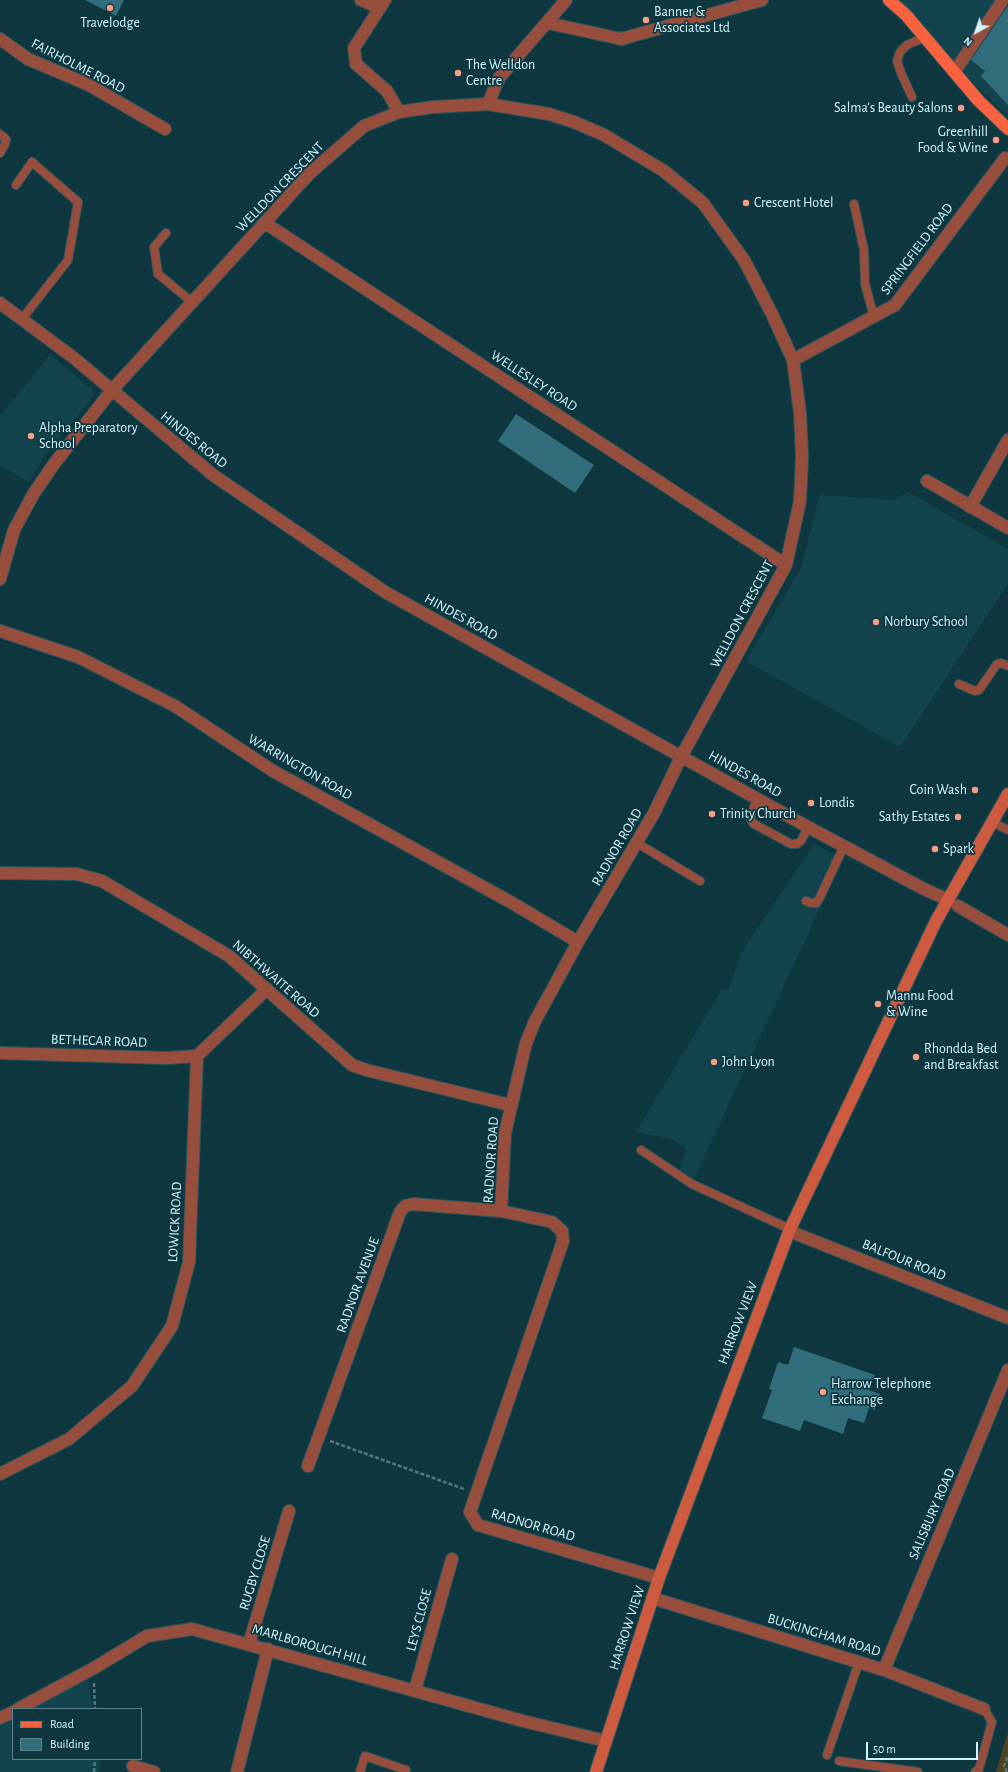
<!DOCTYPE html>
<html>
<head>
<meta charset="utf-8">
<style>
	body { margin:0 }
	#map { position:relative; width:1008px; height:1772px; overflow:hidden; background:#0e3740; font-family:"Alegreya Sans",sans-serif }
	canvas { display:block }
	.legend { position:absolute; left:12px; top:1708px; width:130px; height:52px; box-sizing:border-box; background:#0e3740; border:1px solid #5c838c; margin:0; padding:5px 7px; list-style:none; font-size:12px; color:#d1f5fe }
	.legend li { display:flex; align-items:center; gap:8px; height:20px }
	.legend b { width:20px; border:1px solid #5c838c }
	.north { position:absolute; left:956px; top:12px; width:40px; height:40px; -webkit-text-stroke:3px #0e3740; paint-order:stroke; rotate:220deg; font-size:11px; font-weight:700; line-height:16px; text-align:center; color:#d1f5fe }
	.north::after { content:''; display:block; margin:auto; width:14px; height:18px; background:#d1f5fe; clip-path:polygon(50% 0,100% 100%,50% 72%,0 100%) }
	.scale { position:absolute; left:866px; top:1742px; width:112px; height:18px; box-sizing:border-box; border:2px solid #d1f5fe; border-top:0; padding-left:5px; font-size:12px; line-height:14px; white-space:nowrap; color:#d1f5fe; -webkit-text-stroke:3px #0e3740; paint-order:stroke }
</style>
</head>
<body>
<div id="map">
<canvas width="1008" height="1772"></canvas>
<ul class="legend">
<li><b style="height:5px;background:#f8623e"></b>Road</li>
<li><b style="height:11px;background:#316d7b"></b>Building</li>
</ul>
<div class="north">N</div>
<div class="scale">50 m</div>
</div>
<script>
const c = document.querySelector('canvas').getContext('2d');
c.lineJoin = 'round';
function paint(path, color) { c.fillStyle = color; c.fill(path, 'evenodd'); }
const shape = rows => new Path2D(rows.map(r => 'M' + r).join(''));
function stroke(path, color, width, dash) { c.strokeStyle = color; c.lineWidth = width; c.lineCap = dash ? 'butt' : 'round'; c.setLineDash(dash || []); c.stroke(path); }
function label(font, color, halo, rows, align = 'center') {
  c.font = font + ' "Alegreya Sans",sans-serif'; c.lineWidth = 3.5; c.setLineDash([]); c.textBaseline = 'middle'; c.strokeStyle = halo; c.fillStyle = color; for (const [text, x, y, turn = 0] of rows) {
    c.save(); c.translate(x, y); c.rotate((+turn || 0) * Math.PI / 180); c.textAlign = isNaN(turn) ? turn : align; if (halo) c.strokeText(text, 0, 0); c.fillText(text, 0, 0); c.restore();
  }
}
paint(shape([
	[897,0,1008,0,1008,116,955,65],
	[50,355,93,390,94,395,45,456,29,482,0,466,0,416],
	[908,492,1008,549,1008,584,900,747,746,661,801,568,820,495,894,500],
	[814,844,843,859,694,1179,679,1173,686,1149,672,1139,636,1132,722,989,728,990,743,950],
	[88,1680,93,1709,26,1709],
	[13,1715,13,1759,100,1759,99,1772,0,1772,0,1721]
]), '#13444e');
paint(shape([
	[1008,1732,1008,1772,996,1772]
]), '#4f4621');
paint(shape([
	[85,0,124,0,116,16],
	[1008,6,1008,105,981,76,985,71,971,60],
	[516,414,594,465,575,493,498,441],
	[794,1347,875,1375,869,1390,880,1394,875,1410,869,1408,864,1423,848,1418,843,1434,804,1420,800,1431,762,1418,772,1390,769,1389,778,1362,788,1365]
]), '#316d7b');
const lane = shape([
	[912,97,901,73,897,61,900,52,907,45,925,37],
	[0,134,6,139,5,144,0,153],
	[16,185,32,162,78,202,68,260,22,319],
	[854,204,864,250,865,284,874,317],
	[166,233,154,247,158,274,192,302],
	[959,684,975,691,979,690,997,664,1001,663,1008,666],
	[757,799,751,815,751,820,754,824,791,844,797,844,801,841,808,827],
	[992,822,1008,830],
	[637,843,700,881],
	[806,901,811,903,816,903,819,899,844,846],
	[641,1150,692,1184,790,1229],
	[827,1755,859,1662],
	[839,1761,918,1772],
	[360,1772,365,1756,406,1770],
	[975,1772,979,1769,992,1722,984,1709]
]);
const street = shape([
	[361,0,380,8],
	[385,0,354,48,356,64,387,91,399,112],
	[548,23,621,39,762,0],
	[0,39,28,59,89,85,165,129],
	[955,71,1003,0],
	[488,104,499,78,566,0],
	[265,223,786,565],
	[0,303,74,358,213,475,385,592,808,827,922,888,946,899],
	[793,360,895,305,1005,158],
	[927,481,1008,528],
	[970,507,1008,440],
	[0,579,14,530,34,493,54,464,112,390,310,173,364,126,399,112,433,107,488,104,549,114,574,122,604,135,664,171,703,203,744,260,772,314,793,360,800,413,802,457,800,501,786,565,681,757,654,813,578,942,535,1021,526,1043,505,1133,501,1211,552,1222,562,1231,563,1241,470,1512,478,1525,659,1578],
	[0,631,78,657,175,706,273,771,514,904,578,942],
	[0,873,77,874,102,881,229,956,352,1065,366,1070,510,1105],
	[958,906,1008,935],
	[0,1053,166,1058,197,1056],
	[789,1231,1008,1318],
	[308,1466,400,1212,405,1206,413,1204,501,1211],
	[0,1474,69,1439,132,1386,172,1326,189,1262,197,1056,267,989],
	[652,1598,884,1670,984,1709],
	[249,1644,289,1511],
	[884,1670,1008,1370],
	[415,1690,452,1559],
	[18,1709,94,1668,147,1636,192,1629,523,1721,606,1741],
	[0,1718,13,1712],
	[133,1766,154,1772],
	[237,1772,268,1649]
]);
const secondary = shape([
	[596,1772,659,1578,790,1229,936,921,1008,794]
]);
const primary = shape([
	[889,0,906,15,978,100,1008,129]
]);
stroke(lane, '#2d555e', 10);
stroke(street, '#2d555e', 14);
stroke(secondary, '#2d555e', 14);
stroke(primary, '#2d555e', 14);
stroke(shape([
	[330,1441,464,1489],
	[94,1683,95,1709],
	[94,1772,95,1759],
	[1007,1772,1004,1766,1008,1756]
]), '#527982', 2.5, [4, 2]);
stroke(lane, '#974e3d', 8);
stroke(street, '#974e3d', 12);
stroke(secondary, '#ce5b3f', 12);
stroke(primary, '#f8623e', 12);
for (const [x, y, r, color] of [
	[110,8,4,"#f49e88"],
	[646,20,4,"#f49e88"],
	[458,73,4,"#f49e88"],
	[961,108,4,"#f49e88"],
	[996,140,4,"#f49e88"],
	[746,203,4,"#f49e88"],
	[31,436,4,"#f49e88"],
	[876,622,4,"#f49e88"],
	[975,790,4,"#f49e88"],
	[811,803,4,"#f49e88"],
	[712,814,4,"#f49e88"],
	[958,817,4,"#f49e88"],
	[935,849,4,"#f49e88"],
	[878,1004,4,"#f49e88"],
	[916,1057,4,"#f49e88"],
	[714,1062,4,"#f49e88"],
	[823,1392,4,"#f49e88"]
]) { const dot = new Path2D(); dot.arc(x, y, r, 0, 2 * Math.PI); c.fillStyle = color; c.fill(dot); stroke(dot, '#0e3740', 1.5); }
label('14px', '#d1f5fe', '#0e3740', [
	["Banner &",654,12],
	["Associates Ltd",654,28],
	["Travelodge",110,23,"center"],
	["The Welldon",466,65],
	["Centre",466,81],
	["Salma's Beauty Salons",953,108,"right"],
	["Greenhill",988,132,"right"],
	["Food & Wine",988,148,"right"],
	["Crescent Hotel",754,203],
	["Alpha Preparatory",39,428],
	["School",39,444],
	["Norbury School",884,622],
	["Coin Wash",967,790,"right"],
	["Londis",819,803],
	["Trinity Church",720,814],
	["Sathy Estates",950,817,"right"],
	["Spark",943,849],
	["Mannu Food",886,996],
	["& Wine",886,1012],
	["Rhondda Bed",924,1049],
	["and Breakfast",924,1065],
	["John Lyon",722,1062],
	["Harrow Telephone",831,1384],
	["Exchange",831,1400]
], 'left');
label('14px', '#d1f5fe', '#0e3740', [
	["FAIRHOLME ROAD",78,66,27],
	["WELLDON CRESCENT",280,187,-46],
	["SPRINGFIELD ROAD",917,249,-53],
	["WELLESLEY ROAD",534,381,33],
	["HINDES ROAD",194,440,39],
	["WELLDON CRESCENT",742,614,-62],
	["HINDES ROAD",461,617,29],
	["WARRINGTON ROAD",300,767,30],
	["HINDES ROAD",745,774,29],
	["RADNOR ROAD",617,847,-60],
	["NIBTHWAITE ROAD",276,979,41],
	["BETHECAR ROAD",99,1041,2],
	["RADNOR ROAD",491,1160,-86],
	["LOWICK ROAD",175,1222,-87],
	["BALFOUR ROAD",904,1260,22],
	["RADNOR AVENUE",358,1285,-70],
	["HARROW VIEW",738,1323,-69],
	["SALISBURY ROAD",932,1514,-67],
	["RADNOR ROAD",533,1525,16],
	["RUGBY CLOSE",255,1573,-73],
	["LEYS CLOSE",419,1620,-75],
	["HARROW VIEW",627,1628,-72],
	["BUCKINGHAM ROAD",824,1635,17],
	["MARLBOROUGH HILL",310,1645,16]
]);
</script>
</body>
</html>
